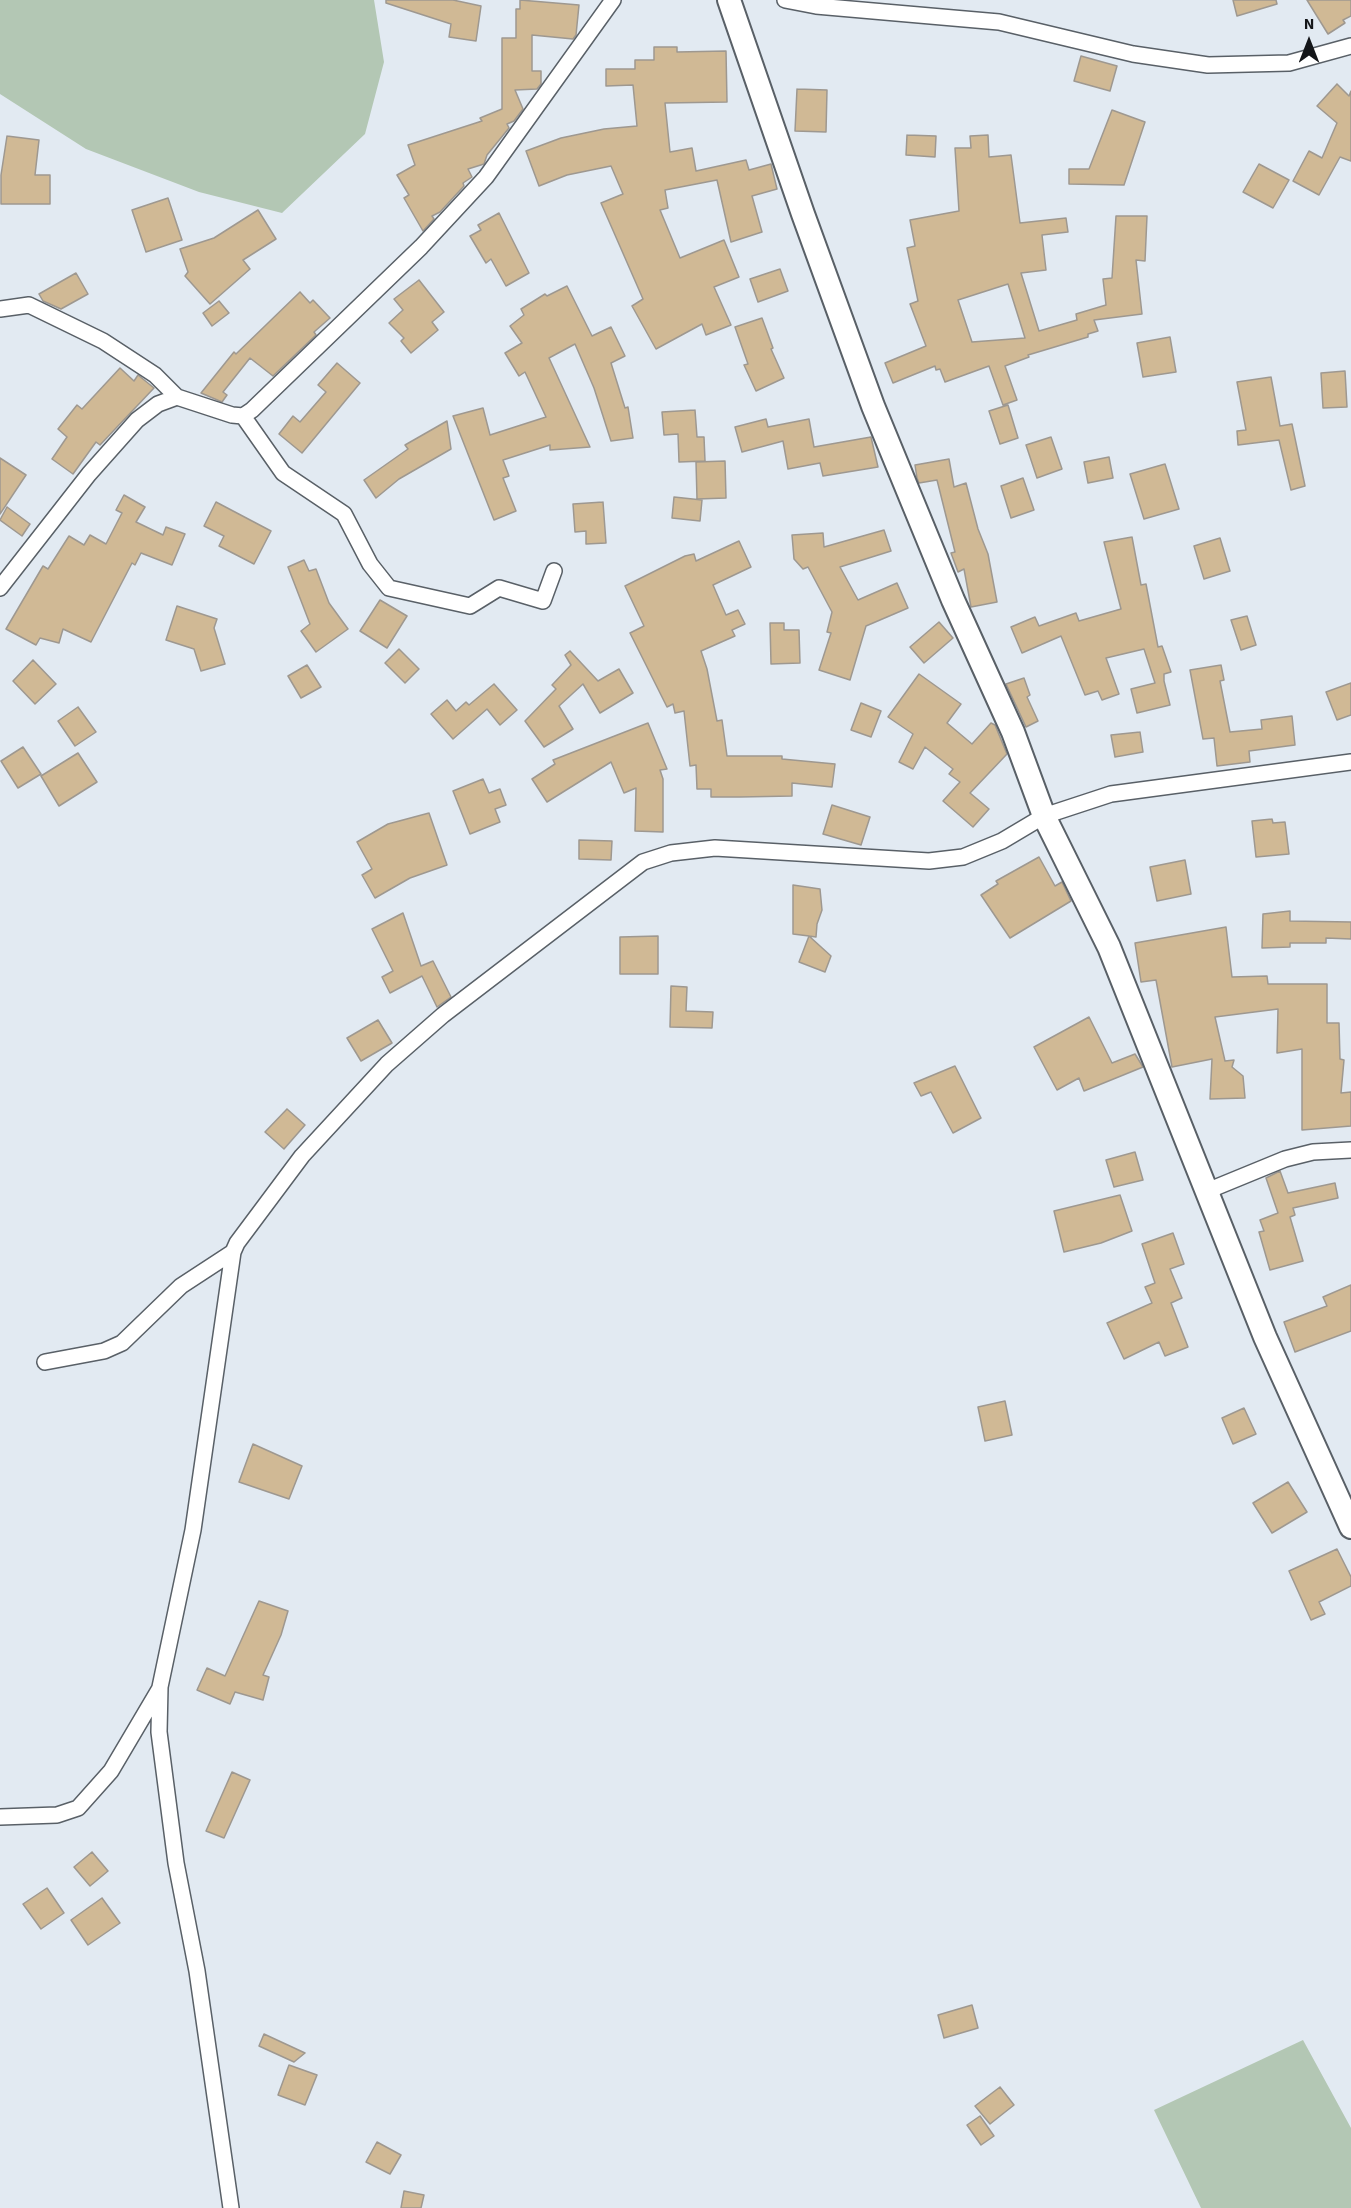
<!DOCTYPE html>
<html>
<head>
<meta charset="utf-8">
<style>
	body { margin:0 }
	#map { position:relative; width:1351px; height:2208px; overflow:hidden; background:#e2eaf2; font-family:"Source Sans 3",sans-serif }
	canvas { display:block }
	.north { position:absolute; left:1279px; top:12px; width:60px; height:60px; -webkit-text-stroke:4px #e2eaf2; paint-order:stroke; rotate:0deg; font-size:16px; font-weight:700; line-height:24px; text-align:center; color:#141619 }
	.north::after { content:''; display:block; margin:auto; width:21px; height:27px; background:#141619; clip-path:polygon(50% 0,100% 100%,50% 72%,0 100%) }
</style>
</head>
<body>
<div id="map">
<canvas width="1351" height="2208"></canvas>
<div class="north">N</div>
</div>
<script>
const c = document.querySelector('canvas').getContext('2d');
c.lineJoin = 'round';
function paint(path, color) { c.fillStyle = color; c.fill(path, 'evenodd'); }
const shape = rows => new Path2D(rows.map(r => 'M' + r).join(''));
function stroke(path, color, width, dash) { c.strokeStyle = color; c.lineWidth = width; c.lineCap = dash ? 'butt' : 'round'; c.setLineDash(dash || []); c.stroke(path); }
paint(shape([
	[0,0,374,0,384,62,365,134,282,213,199,192,86,149,0,94],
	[1303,2040,1351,2128,1351,2208,1201,2208,1154,2110]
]), '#b3c7b4');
const building = shape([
	[386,0,453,0,481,6,476,41,449,37,451,24,386,3,386,0],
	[520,0,579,5,576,35,573,39,532,35,532,71,541,71,541,84,537,89,515,90,523,109,514,121,507,124,509,128,487,155,484,164,468,169,472,177,463,183,464,186,440,212,432,216,434,219,423,231,404,198,409,195,397,175,415,165,408,145,482,121,480,118,502,109,502,38,516,38,516,9,520,9,520,0],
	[1233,0,1276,0,1277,4,1237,16,1233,0],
	[1307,0,1351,0,1351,16,1343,20,1345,23,1328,34,1307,0],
	[654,47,677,47,677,52,726,51,727,102,665,103,670,152,692,148,696,171,746,160,749,170,771,164,777,189,752,196,762,232,731,242,717,180,665,190,668,208,660,210,680,258,724,240,739,277,714,287,731,325,706,335,702,324,656,349,632,306,643,299,601,203,623,194,611,166,567,175,539,186,526,151,561,138,604,129,637,126,633,85,606,86,606,69,635,69,635,60,654,60,654,47],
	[1081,56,1117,66,1110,91,1074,81,1081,56],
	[1337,84,1349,96,1351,91,1351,161,1340,157,1319,195,1293,181,1309,151,1322,158,1337,123,1317,106,1337,84],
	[797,89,827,90,826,132,795,131,797,89],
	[1112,110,1145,122,1124,185,1069,184,1069,169,1089,169,1112,110],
	[907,135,936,136,935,157,906,155,907,135],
	[988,135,989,157,1011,155,1020,223,1066,218,1068,232,1042,235,1046,270,1021,273,1039,331,1077,320,1076,314,1106,305,1103,279,1112,278,1116,216,1147,216,1145,261,1136,260,1142,314,1094,320,1098,331,1088,334,1088,337,1028,355,1029,357,1005,366,1017,400,1003,405,989,366,945,382,940,369,936,370,935,366,893,383,885,363,926,346,910,304,918,301,907,248,915,246,910,220,959,211,955,148,971,148,970,136,988,135],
	[1008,284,1025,338,972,342,958,300,1008,284],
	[7,136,39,140,35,175,50,175,50,204,1,204,1,175,7,136],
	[1259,164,1289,180,1273,208,1243,192,1259,164],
	[168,198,182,240,146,252,132,210,168,198],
	[258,210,276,239,243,260,250,269,210,304,185,276,188,272,180,249,214,238,258,210],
	[499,213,529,273,506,286,491,259,486,263,470,236,481,230,478,225,499,213],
	[780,269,788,291,758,302,750,279,780,269],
	[76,273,88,294,61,309,43,301,39,294,76,273],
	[419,280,444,312,432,322,438,330,411,353,401,341,404,338,389,323,403,310,394,299,419,280],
	[567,286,592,336,611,327,625,356,611,363,625,408,628,407,633,438,611,441,594,388,575,344,549,358,590,447,550,450,550,445,503,460,509,476,503,478,516,511,494,520,453,416,483,408,490,435,546,417,525,372,519,376,505,353,522,343,510,326,524,315,521,309,545,294,547,296,567,286],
	[300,292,310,303,313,300,330,318,314,332,316,335,273,376,250,358,223,392,227,395,222,402,201,393,234,352,236,354,300,292],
	[219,301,229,313,212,326,203,313,219,301],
	[762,318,773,348,771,349,784,378,756,391,744,365,748,364,735,327,762,318],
	[1170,337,1176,372,1143,377,1137,343,1170,337],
	[337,363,360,383,302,453,279,434,293,416,300,422,326,392,318,385,337,363],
	[120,368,134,381,138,375,154,388,100,445,96,442,73,474,52,459,67,437,58,429,77,405,82,409,120,368],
	[1345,371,1347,407,1323,408,1321,373,1345,371],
	[1271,377,1280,426,1292,424,1305,486,1291,490,1279,440,1238,445,1237,431,1246,430,1237,382,1271,377],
	[1008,405,1018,438,1000,444,989,411,1008,405],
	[695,410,697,437,704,437,705,461,679,462,678,434,664,435,662,412,695,410],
	[766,419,768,427,809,419,814,447,871,437,878,467,823,476,820,463,788,469,783,441,742,452,735,427,766,419],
	[447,421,451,449,399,479,376,498,364,480,408,449,405,445,447,421],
	[1051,437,1062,469,1037,478,1026,445,1051,437],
	[1109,457,1113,478,1088,483,1084,462,1109,457],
	[0,458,26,475,0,514,0,458],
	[949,459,954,487,966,483,978,529,988,554,997,602,971,607,964,569,958,572,951,553,955,552,937,480,919,483,917,478,915,465,949,459],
	[725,461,726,498,697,499,696,462,725,461],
	[1165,464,1179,509,1144,519,1130,474,1165,464],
	[1023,478,1034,510,1011,518,1001,486,1023,478],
	[124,495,145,507,136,522,163,535,166,527,185,534,172,565,141,553,135,565,132,563,91,642,63,629,59,643,40,638,36,645,6,629,43,566,48,569,69,536,84,545,90,535,106,544,122,513,116,510,124,495],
	[674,497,702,500,700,521,672,518,674,497],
	[216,502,271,531,254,564,219,546,224,536,204,526,216,502],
	[603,502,606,543,586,544,586,531,575,532,573,504,603,502],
	[7,507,30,524,22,536,0,520,7,507],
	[884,530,891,551,840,567,858,600,897,583,908,608,866,626,850,680,819,670,831,633,827,632,832,612,808,567,803,569,794,559,792,535,823,533,824,547,884,530],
	[1132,537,1141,585,1146,584,1158,647,1162,646,1171,672,1164,674,1164,681,1170,705,1137,713,1131,689,1155,683,1144,649,1106,658,1119,694,1102,700,1098,691,1085,695,1061,636,1022,653,1011,627,1035,617,1039,626,1076,613,1079,621,1121,609,1104,542,1132,537],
	[1220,538,1230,571,1204,579,1194,546,1220,538],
	[739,541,751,567,713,585,726,615,738,610,745,624,732,630,735,636,701,651,707,669,717,721,722,720,727,756,782,756,782,759,835,764,832,787,792,783,792,796,740,797,711,797,711,789,697,789,696,765,690,766,684,711,675,713,673,704,667,707,630,633,644,626,625,586,685,556,694,554,696,561,739,541],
	[304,560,309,571,316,569,329,603,348,629,316,652,301,631,310,624,288,567,304,560],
	[380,600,407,616,387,648,360,631,380,600],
	[177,606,217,619,214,628,225,664,201,671,194,649,166,640,177,606],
	[1247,616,1256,645,1241,650,1231,620,1247,616],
	[939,622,953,638,924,663,910,647,939,622],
	[770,623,784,623,784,630,799,630,800,663,771,664,770,623],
	[399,649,419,669,405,683,385,663,399,649],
	[570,651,598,681,619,669,633,693,600,713,583,684,559,706,573,729,544,747,525,721,556,689,552,685,571,665,565,655,570,651],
	[33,660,56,684,35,704,13,681,33,660],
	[307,665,321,687,301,698,288,676,307,665],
	[1221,665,1224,680,1220,681,1230,732,1262,729,1261,720,1292,716,1295,745,1249,751,1250,762,1217,766,1214,738,1203,739,1190,670,1221,665],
	[919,674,961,704,947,723,972,744,991,723,995,725,1007,754,970,793,989,809,973,827,943,801,960,782,949,774,953,769,925,747,913,769,899,762,913,734,888,717,919,674],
	[1024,678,1030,695,1027,697,1038,721,1026,727,1006,684,1024,678],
	[1351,683,1351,715,1337,720,1326,692,1351,683],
	[494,684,517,710,500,725,487,709,453,739,431,714,447,700,456,711,466,702,469,705,494,684],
	[861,703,881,711,871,737,851,730,861,703],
	[78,707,96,732,75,746,58,721,78,707],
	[648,723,667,769,660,770,663,779,663,832,635,831,636,788,624,793,611,762,547,802,532,779,555,764,553,760,648,723],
	[1140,732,1143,752,1115,757,1111,735,1140,732],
	[23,747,41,774,18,788,1,761,23,747],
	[78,753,97,782,59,806,41,776,78,753],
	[483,779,489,793,500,789,506,805,495,809,500,822,470,834,453,791,483,779],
	[832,805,870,817,861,845,823,834,832,805],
	[429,813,447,865,410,878,375,898,362,875,372,869,357,842,388,824,429,813],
	[1272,819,1273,823,1285,822,1289,854,1256,857,1252,821,1272,819],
	[579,840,612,841,611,860,579,859,579,840],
	[1039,857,1055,886,1062,882,1071,901,1010,938,981,895,998,884,996,881,1039,857],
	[1185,860,1191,894,1157,901,1150,867,1185,860],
	[793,885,820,889,822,910,817,924,816,937,809,936,831,956,825,972,799,962,809,936,793,934,793,885],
	[1290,911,1290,921,1351,922,1351,939,1326,938,1326,943,1290,943,1290,947,1262,948,1263,914,1290,911],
	[403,913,421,966,433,961,451,997,437,1007,422,976,390,993,382,977,393,971,372,929,403,913],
	[1226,927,1232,977,1267,976,1268,984,1327,984,1327,1023,1339,1023,1340,1059,1344,1060,1341,1093,1351,1092,1351,1126,1302,1130,1302,1049,1277,1053,1278,1009,1215,1017,1225,1061,1234,1060,1232,1067,1243,1076,1245,1098,1210,1099,1212,1059,1172,1067,1156,980,1141,982,1135,943,1226,927],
	[658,936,658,974,620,974,620,937,658,936],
	[671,986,687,987,686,1011,713,1012,712,1028,670,1027,671,986],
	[1089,1017,1112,1063,1135,1054,1143,1067,1084,1091,1079,1078,1057,1090,1034,1047,1089,1017],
	[378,1020,392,1043,361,1061,347,1038,378,1020],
	[955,1066,981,1118,953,1133,931,1092,921,1096,914,1083,955,1066],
	[287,1109,305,1125,284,1149,265,1132,287,1109],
	[1135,1152,1143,1180,1114,1187,1106,1160,1135,1152],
	[1280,1171,1288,1193,1335,1183,1338,1198,1293,1208,1295,1215,1290,1217,1303,1261,1270,1270,1259,1232,1264,1231,1260,1220,1278,1213,1266,1178,1280,1171],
	[1120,1195,1132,1231,1101,1243,1064,1252,1054,1211,1120,1195],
	[1173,1233,1184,1264,1170,1269,1182,1298,1171,1303,1188,1347,1165,1356,1159,1342,1124,1359,1107,1323,1152,1303,1145,1287,1155,1283,1142,1244,1173,1233],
	[1351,1285,1351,1331,1295,1352,1284,1322,1327,1306,1323,1297,1351,1285],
	[1005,1401,1012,1435,985,1441,978,1407,1005,1401],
	[1244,1408,1256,1434,1233,1444,1222,1418,1244,1408],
	[253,1444,302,1466,289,1499,239,1482,253,1444],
	[1288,1482,1307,1512,1272,1533,1253,1503,1288,1482],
	[1337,1549,1351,1577,1351,1586,1319,1602,1325,1614,1311,1620,1289,1571,1337,1549],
	[259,1601,288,1611,281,1635,263,1675,269,1677,263,1700,235,1692,230,1704,197,1690,207,1668,225,1676,259,1601],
	[232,1772,250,1780,224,1838,206,1831,232,1772],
	[92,1852,108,1871,90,1886,74,1867,92,1852],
	[47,1888,64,1913,41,1929,23,1904,47,1888],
	[102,1898,120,1923,88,1945,71,1920,102,1898],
	[972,2005,978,2028,944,2038,938,2015,972,2005],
	[264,2034,305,2053,294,2062,259,2046,264,2034],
	[289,2065,317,2075,305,2105,278,2095,289,2065],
	[1000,2087,1014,2105,990,2124,975,2106,1000,2087],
	[980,2116,994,2136,981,2145,967,2125,980,2116],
	[377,2142,401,2155,390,2174,366,2162,377,2142],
	[404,2191,424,2195,421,2208,401,2208,404,2191]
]);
paint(building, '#d0b995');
stroke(building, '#9e9890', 1.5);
const street = shape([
	[785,0,816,6,999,22,1133,54,1208,65,1289,63,1351,46],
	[0,309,29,305,103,341,155,375,177,397],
	[243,416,283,473,344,514,370,564,389,588,470,606,499,588,543,601,554,571],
	[0,588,89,474,137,420,158,404,177,397,232,415,243,416,252,410,421,247,486,177,613,0],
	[1207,1191,1285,1159,1313,1152,1351,1150],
	[45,1362,104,1351,122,1343,181,1286,233,1252],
	[0,1817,57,1815,78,1808,111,1771,160,1688],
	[231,2208,197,1971,176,1863,159,1732,160,1687,193,1530,233,1252,237,1243,302,1156,387,1064,443,1015,643,862,671,853,715,848,929,861,963,857,1002,841,1044,816,1111,794,1351,762]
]);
const secondary = shape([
	[729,0,803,214,873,406,953,600,1013,732,1044,816,1109,947,1265,1337,1351,1527]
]);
stroke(street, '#596067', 18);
stroke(secondary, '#596067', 26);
stroke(street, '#fff', 15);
stroke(secondary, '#fff', 22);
</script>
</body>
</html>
